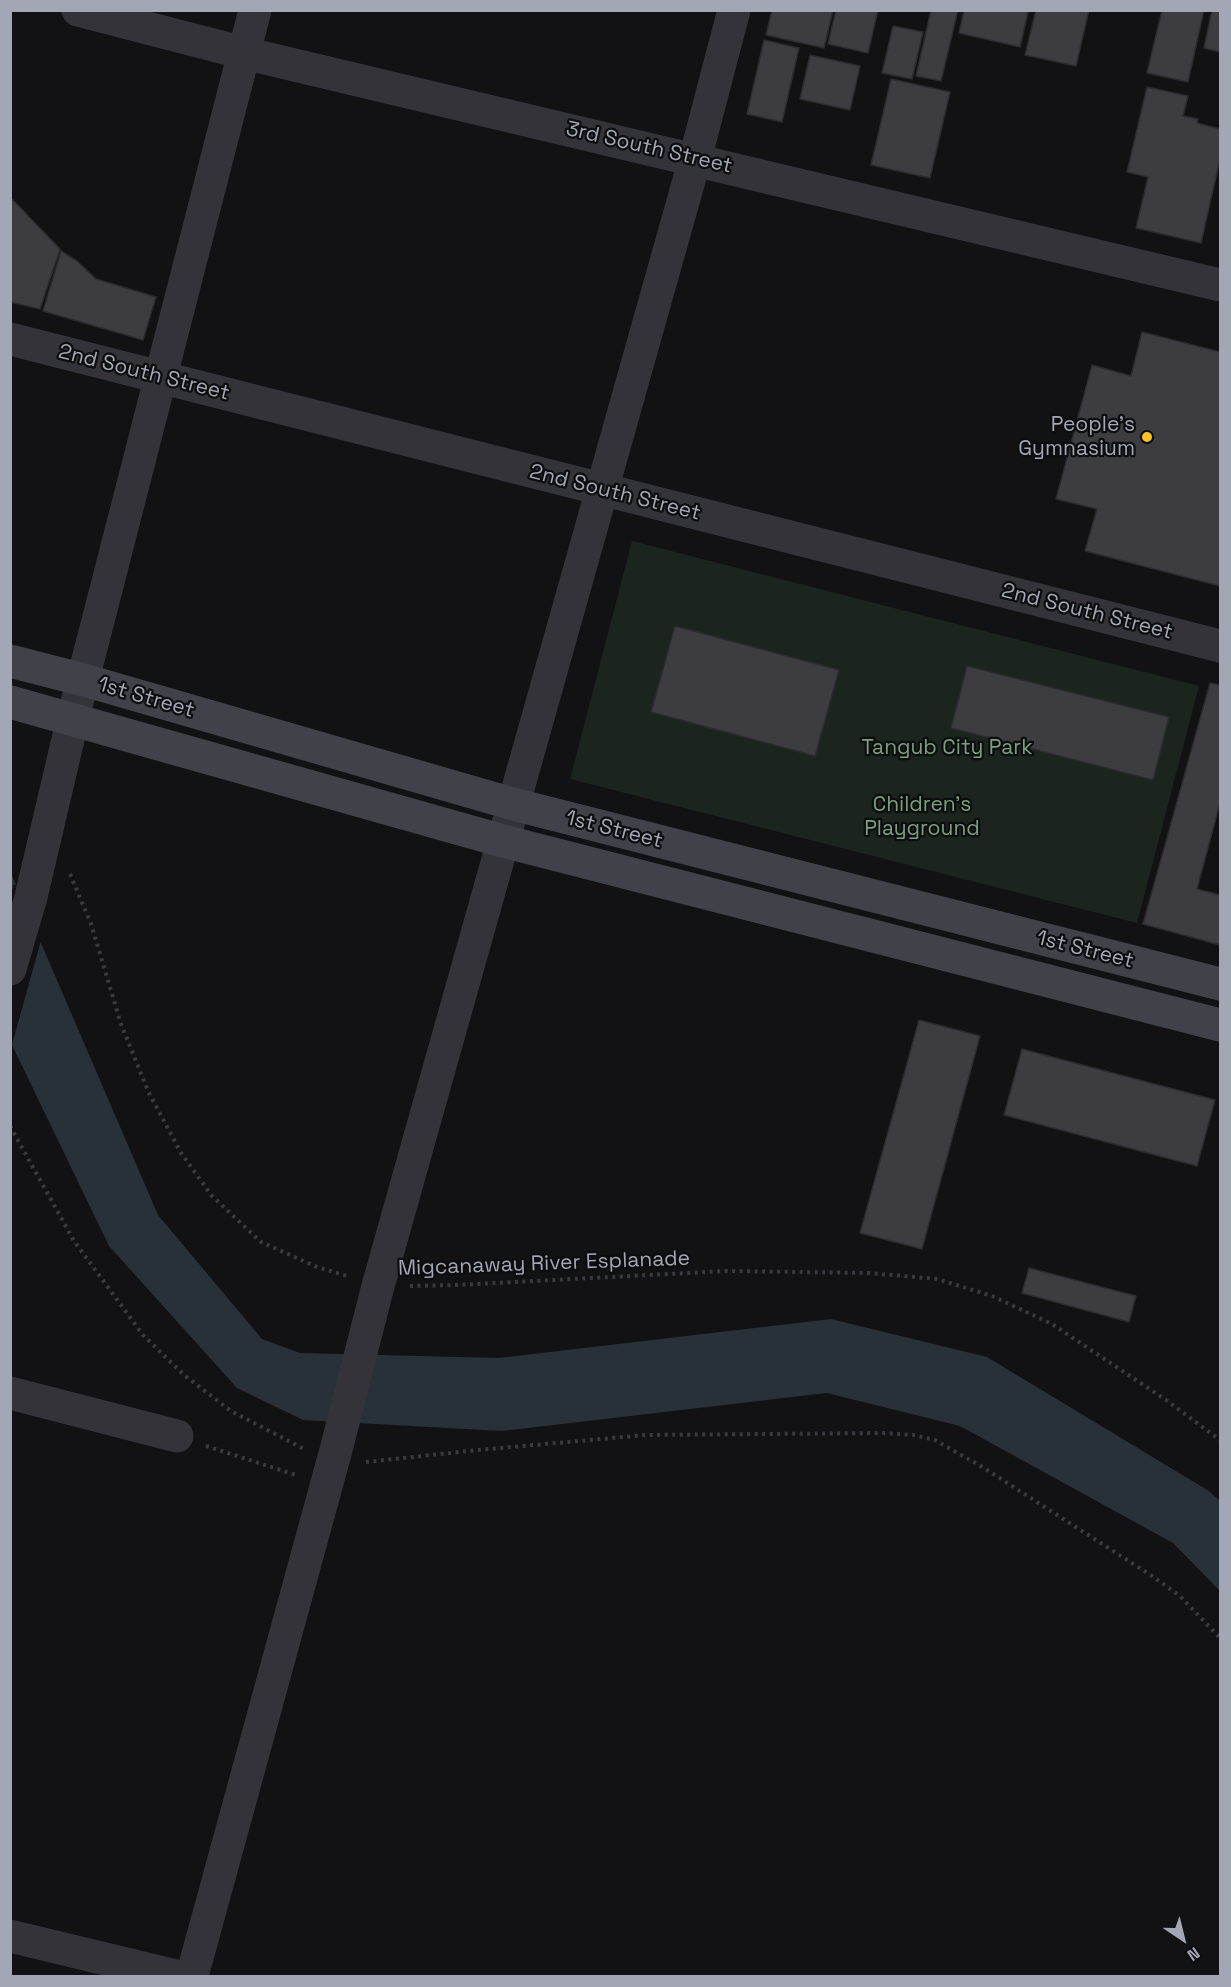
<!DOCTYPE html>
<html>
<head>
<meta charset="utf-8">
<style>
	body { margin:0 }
	#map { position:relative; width:1231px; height:1987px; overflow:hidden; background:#121214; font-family:"Space Grotesk",sans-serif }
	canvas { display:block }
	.frame { position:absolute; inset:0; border:12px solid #a3a7b5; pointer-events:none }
	.north { position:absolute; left:1153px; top:1909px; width:60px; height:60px; -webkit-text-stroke:4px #0d0d0f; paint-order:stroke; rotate:145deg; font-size:16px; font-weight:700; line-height:24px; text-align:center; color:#a3a7b5 }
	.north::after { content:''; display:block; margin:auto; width:21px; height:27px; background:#a3a7b5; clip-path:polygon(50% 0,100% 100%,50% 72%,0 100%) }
</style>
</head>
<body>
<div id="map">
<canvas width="1231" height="1987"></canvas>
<div class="frame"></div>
<div class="north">N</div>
</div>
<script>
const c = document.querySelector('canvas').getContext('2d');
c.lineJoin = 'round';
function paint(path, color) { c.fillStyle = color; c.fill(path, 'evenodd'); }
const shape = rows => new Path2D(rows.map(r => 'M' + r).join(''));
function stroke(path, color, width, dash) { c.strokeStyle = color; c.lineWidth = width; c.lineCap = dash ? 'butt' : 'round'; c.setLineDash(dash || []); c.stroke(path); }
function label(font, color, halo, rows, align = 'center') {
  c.font = font + ' "Space Grotesk",sans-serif'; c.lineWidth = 4.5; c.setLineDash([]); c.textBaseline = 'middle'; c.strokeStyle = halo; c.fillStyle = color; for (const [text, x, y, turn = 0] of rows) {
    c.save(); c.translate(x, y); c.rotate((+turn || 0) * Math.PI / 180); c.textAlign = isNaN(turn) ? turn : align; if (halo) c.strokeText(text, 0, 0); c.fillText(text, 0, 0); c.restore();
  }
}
paint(shape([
	[632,541,1199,686,1137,923,570,779]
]), '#1c241e');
paint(shape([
	[10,871,158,1215,262,1339,300,1353,499,1358,831,1319,987,1357,1209,1491,1220,1501,1220,1591,1173,1543,960,1426,827,1393,502,1431,303,1420,237,1388,109,1246,11,1043]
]), '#283038');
paint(shape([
	[14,884,22,890,42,937,11,1048,10,897]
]), '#121214');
const building = shape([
	[772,10,833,10,824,48,766,35,772,10],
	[836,10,878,10,868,53,828,44,836,10],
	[931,10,958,10,941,81,916,76,931,10],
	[964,10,1019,10,1028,12,1020,47,959,33,964,10],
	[1036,10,1089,10,1076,66,1025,55,1036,10],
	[1162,10,1204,10,1188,82,1147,73,1162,10],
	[1212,10,1220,10,1220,52,1204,48,1212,10],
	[893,26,923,32,912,79,882,73,893,26],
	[764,40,799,48,782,122,747,114,764,40],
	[810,55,860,66,850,110,800,99,810,55],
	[891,79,950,92,930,178,871,165,891,79],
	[1147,87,1188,96,1183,116,1198,119,1197,123,1220,129,1220,159,1201,243,1136,228,1148,177,1127,172,1147,87],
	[10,197,60,249,40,309,10,302,10,197],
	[61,251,77,261,96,279,156,297,143,340,43,311,61,251],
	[1142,332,1220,352,1220,586,1085,551,1097,509,1056,499,1092,365,1131,376,1142,332],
	[675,626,839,670,815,756,651,712,675,626],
	[967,666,1169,717,1153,780,951,728,967,666],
	[1210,683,1220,685,1220,803,1197,889,1220,895,1220,945,1143,924,1210,683],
	[919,1020,980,1036,922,1249,860,1233,919,1020],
	[1022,1049,1215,1100,1197,1166,1004,1115,1022,1049],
	[1029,1268,1136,1296,1129,1322,1022,1293,1029,1268]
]);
paint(building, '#3c3c41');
stroke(building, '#2c2c30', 1.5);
stroke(shape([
	[70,874,91,924,121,1024,148,1091,181,1153,212,1196,261,1242,317,1267,347,1276],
	[10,1126,74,1241,143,1335,184,1375,231,1411,304,1449],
	[410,1286,457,1285,726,1271,869,1273,937,1279,992,1296,1052,1324,1166,1400,1220,1440],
	[206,1446,296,1475],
	[366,1462,478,1450,646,1435,884,1433,913,1435,935,1440,984,1468,1152,1576,1180,1596,1220,1638]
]), '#393a40', 4, [3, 4.5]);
stroke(shape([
	[78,10,244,53,1220,285],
	[10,339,1220,646],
	[10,969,31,897,73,718,255,10],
	[10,1393,177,1436],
	[10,1936,176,1976],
	[192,1976,336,1450,378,1286,695,159,734,10]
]), '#333339', 33);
stroke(shape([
	[10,661,84,680,513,804,1220,984],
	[10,702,503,841,1220,1025]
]), '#414249', 33);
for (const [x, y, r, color] of [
	[1147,437,6,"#fbc223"]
]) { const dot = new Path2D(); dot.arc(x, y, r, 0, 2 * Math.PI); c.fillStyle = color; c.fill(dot); stroke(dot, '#0d0d0f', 2); }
label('21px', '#a3a7b5', '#0d0d0f', [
	["3rd South Street",649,148,13],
	["2nd South Street",144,373,14],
	["2nd South Street",615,493,14],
	["2nd South Street",1087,612,14],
	["1st Street",146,698,16],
	["1st Street",614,830,14],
	["1st Street",1085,950,14],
	["Migcanaway River Esplanade",544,1264,-2]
]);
label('21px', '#a3a7b5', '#0d0d0f', [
	["People's",1135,425],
	["Gymnasium",1135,449]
], 'right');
label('21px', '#79a17e', '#0d0d0f', [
	["Tangub City Park",947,748],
	["Children's",922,805],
	["Playground",922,829]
]);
</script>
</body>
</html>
